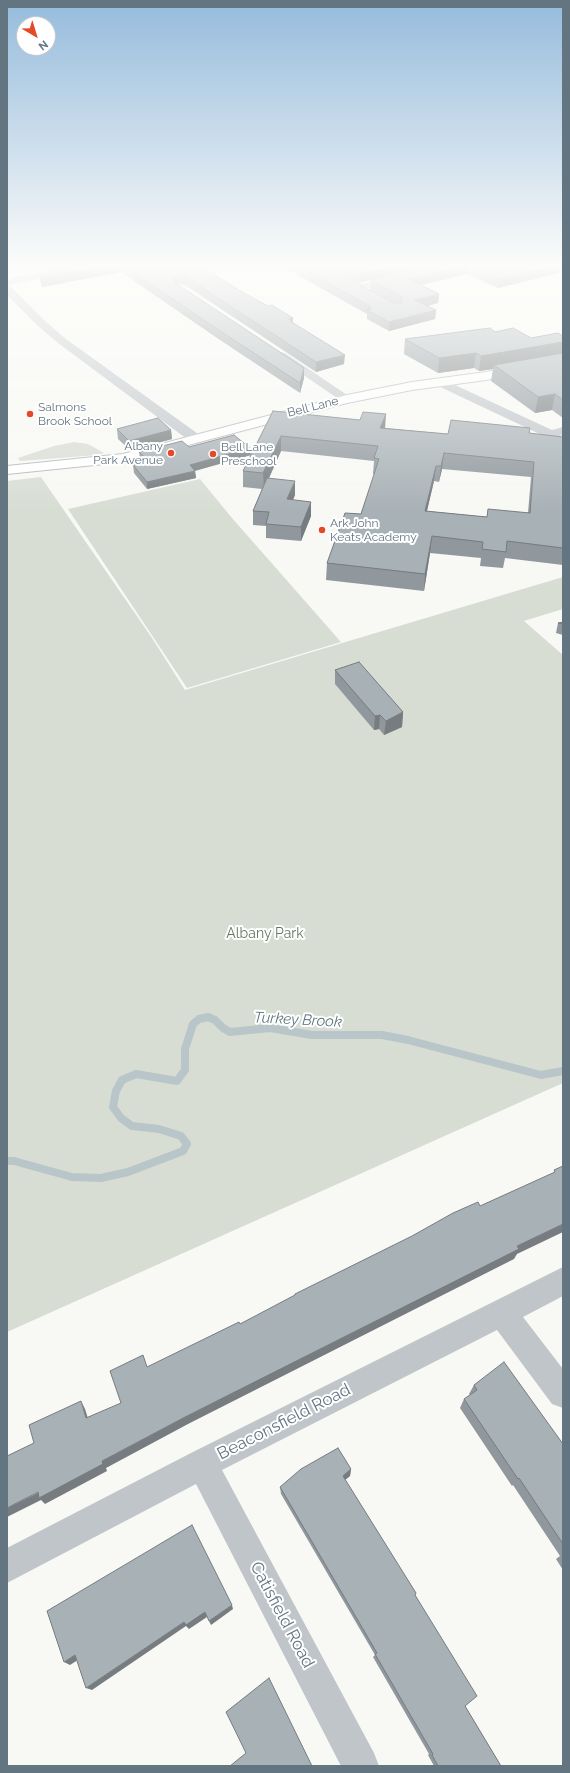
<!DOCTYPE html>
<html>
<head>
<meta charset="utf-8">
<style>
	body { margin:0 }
	#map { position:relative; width:570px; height:1773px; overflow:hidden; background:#f8f8f5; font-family:Raleway,sans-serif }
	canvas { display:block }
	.frame { position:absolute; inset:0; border:8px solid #627580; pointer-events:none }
	.north { position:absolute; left:16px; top:16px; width:40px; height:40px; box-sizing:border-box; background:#fff; border:1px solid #c0c8cc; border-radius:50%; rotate:142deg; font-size:11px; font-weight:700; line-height:16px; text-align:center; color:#627580 }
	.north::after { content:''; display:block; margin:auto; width:14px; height:18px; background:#e54928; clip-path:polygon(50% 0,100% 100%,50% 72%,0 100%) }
</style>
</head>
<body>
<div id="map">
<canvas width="570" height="1773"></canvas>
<div class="frame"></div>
<div class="north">N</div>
</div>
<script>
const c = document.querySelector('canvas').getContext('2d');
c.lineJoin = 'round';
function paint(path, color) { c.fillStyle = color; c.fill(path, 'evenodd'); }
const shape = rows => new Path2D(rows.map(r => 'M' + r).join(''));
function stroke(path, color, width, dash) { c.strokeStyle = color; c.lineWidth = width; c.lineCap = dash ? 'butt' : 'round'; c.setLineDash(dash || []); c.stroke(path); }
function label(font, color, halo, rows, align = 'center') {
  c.font = font + ' Raleway,sans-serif'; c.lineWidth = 4; c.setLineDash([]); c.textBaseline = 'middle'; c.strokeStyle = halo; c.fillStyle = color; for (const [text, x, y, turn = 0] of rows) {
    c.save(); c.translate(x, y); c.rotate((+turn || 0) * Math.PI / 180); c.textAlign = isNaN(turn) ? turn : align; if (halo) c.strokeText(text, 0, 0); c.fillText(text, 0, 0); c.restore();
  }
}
paint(shape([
	[74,442,88,444,104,453,98,455,20,461,18,458,54,446],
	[41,477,152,638,185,690,563,577,563,609,524,621,563,655,563,1083,7,1332,7,481],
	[200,479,232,518,341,642,187,688,68,509]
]), '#d8ddd4');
stroke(shape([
	[7,1161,14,1161,72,1177,101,1178,128,1172,183,1151,187,1144,181,1136,159,1129,132,1126,121,1118,113,1107,116,1091,122,1080,136,1074,177,1081,185,1070,185,1049,193,1024,199,1019,208,1017,215,1020,223,1028,230,1032,270,1028,312,1035,382,1035,408,1040,541,1075,563,1071]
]), '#b8c6c9', 8);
const secondary = shape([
	[563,358,563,366,486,380,412,390,347,403,124,462,7,474,7,466,123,454,347,395,412,382,486,372,563,358]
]);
stroke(secondary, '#b3b9bd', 2);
paint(shape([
	[86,264,108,264,103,267,21,282,7,286,11,287,45,321,66,339,201,436,202,439,201,442,191,442,58,343,37,325,7,295,7,280,19,276,86,264],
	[441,264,459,264,457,266,357,291,352,288,353,286,441,264],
	[281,352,285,353,353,399,351,402,343,402,277,357,275,355,277,353,281,352],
	[440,378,552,430,563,427,563,435,551,438,546,437,436,385,434,382,436,379,440,378],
	[563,1267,563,1296,523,1317,563,1369,563,1408,552,1404,497,1330,222,1470,374,1753,379,1766,341,1766,196,1484,7,1583,7,1548,191,1453,563,1267]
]), '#c0c5c9');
paint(secondary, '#fff');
paint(shape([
	[77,264,198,264,242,292,268,306,293,318,293,323,344,364,316,372,185,285,179,284,178,284,304,378,300,393,217,338,121,272,42,287],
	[278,264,321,264,396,304,397,304,370,290,371,280,436,264,563,264,498,288,467,274,421,285,439,294,438,303,427,306,436,310,435,319,389,331,367,319,367,314],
	[323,264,434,264,358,283],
	[495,332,531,338,563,336,563,418,552,410,535,413,491,381,493,369,479,371,474,368,438,373,404,354,405,339],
	[273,411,385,428,448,434,529,433,563,437,563,565,505,558,503,568,480,566,481,558,430,553,424,591,326,580,327,563,361,514,374,474,373,474,374,461,281,451,269,478,295,495,293,500,311,502,311,516,301,541,266,538,266,526,253,525,253,511,262,489,243,487,243,471],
	[442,469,531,477,528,513,487,517,427,511,434,481,439,482],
	[117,429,171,430,172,439,130,450,118,439],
	[189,447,251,455,195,471,196,478,147,489,134,473,133,465,144,463,140,459,139,452],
	[563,622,563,635,556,633,558,623],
	[335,670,403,712,402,727,384,735,379,729,374,730,335,684],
	[474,1385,563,1444,563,1570,556,1559,560,1556,513,1485,512,1486,460,1408,464,1399,470,1395,469,1394],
	[351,1469,350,1476,345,1480,415,1595,465,1706,501,1766,434,1766,428,1755,429,1754,373,1657,375,1655,281,1494,280,1487]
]), '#90989d');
paint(shape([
	[64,264,77,264,64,266],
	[116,264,120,264,121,272,42,287,40,278],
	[400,264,434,264,358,283,359,274],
	[563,264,563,272,498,288,499,279],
	[469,265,467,274,408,288,409,279],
	[179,275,179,284,174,287,174,278],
	[439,294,438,303,413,310,414,300],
	[436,310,435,319,389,331,389,322],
	[293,318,293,327,289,319],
	[563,342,563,357,494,365,493,369,479,371,481,356],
	[476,353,474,368,438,373,439,358],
	[345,355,344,364,316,372,316,362],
	[304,368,304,378,300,393,300,383],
	[555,394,552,410,535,413,538,397],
	[386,414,385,430,380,428],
	[171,430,172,439,130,450,129,441],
	[281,436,281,451,264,489,263,473],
	[250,448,251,455,190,472,190,465],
	[444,453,442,469,439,482,441,466],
	[436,466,434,481,423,527,425,511],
	[195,471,196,478,147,489,147,482],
	[295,481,295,495,287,513,287,499],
	[311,502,311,516,301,541,301,527],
	[432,536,430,553,424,591,425,574],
	[403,712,402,727,384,735,386,721],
	[380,715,379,729,374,730,375,716],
	[563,1224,563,1232,517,1254,514,1259,188,1424,106,1468,107,1471,45,1504,41,1500,7,1517,7,1508,102,1461,185,1417,517,1246],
	[81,1401,85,1409,90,1425,86,1418],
	[351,1469,350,1476,341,1483,343,1476],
	[232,1605,233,1609,211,1625,209,1621],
	[205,1612,207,1617,189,1629,186,1626,92,1690,86,1688,184,1622],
	[75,1655,81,1658,70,1665,64,1662]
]), '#767c7f');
const building = shape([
	[77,264,116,264,40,278,51,269,77,264],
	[121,264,198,264,242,292,268,306,272,305,293,318,289,319,292,320,290,321,345,355,316,362,184,276,179,275,174,278,174,282,304,368,300,383,217,329,121,264],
	[294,264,321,264,396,304,402,302,402,297,371,280,436,264,562,264,499,279,469,265,409,279,439,294,414,300,436,310,389,322,367,310,371,309,368,308,371,307,294,264],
	[340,264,400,264,359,274,340,264],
	[490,328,495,332,513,328,531,338,558,333,563,336,563,342,481,356,476,353,439,358,405,339,490,328],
	[563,353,563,400,555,394,538,397,494,365,563,353],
	[273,411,360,420,363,412,386,414,380,428,448,434,451,420,530,428,529,433,563,437,563,548,507,541,506,552,482,549,483,542,432,536,425,574,327,563,345,513,361,514,379,459,374,458,378,446,281,436,263,473,243,471,273,411],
	[444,453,534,462,530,513,488,509,487,517,425,511,436,466,441,466,444,453],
	[158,418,171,430,129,441,117,429,158,418],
	[234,435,250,448,190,465,195,471,147,482,133,465,150,462,139,452,182,441,189,447,234,435],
	[267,478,295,481,287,499,311,502,301,527,266,524,269,512,253,511,267,478],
	[563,622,563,624,558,623,563,622],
	[359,662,403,712,386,721,380,715,375,716,335,670,359,662],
	[563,1166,563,1224,517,1246,519,1249,185,1417,102,1461,103,1464,39,1498,38,1492,7,1508,7,1456,34,1443,29,1425,81,1401,86,1418,121,1403,110,1371,143,1355,147,1367,239,1322,240,1324,295,1295,295,1294,412,1236,453,1213,478,1202,480,1206,555,1172,554,1170,563,1166],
	[504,1362,563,1444,563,1544,519,1478,518,1479,464,1399,477,1390,474,1385,504,1362],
	[338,1448,351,1469,343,1476,416,1593,415,1595,477,1696,465,1706,501,1766,438,1766,432,1755,433,1754,375,1654,377,1653,280,1487,301,1469,338,1448],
	[192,1525,232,1605,209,1621,205,1612,186,1625,184,1622,86,1688,75,1655,64,1662,47,1611,192,1525],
	[269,1678,312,1766,230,1766,246,1753,226,1712,269,1678]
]);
paint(building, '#a8b1b6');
stroke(building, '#767c7f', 1);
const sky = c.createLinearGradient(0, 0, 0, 512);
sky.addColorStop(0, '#95bbdc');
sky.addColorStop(0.52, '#fcfcfa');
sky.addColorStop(1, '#fcfcfa00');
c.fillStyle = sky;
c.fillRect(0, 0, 570, 512);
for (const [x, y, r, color] of [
	[30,414,4,"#e54928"],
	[171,453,4,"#e54928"],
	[213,454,4,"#e54928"],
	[322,530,4,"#e54928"]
]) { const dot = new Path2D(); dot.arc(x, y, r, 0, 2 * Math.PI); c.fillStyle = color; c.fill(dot); stroke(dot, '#fff', 1.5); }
label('12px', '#627580', '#fff', [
	["Salmons",38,407],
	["Brook School",38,421],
	["Albany",163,446,"right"],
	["Park Avenue",163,460,"right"],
	["Bell Lane",221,447],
	["Preschool",221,461],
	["Ark John",330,523],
	["Keats Academy",330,537]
], 'left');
label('12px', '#627580', '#fff', [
	["Bell Lane",313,407,-14]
]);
label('14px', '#677861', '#fff', [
	["Albany Park",265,934]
]);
label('italic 15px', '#5e757b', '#fff', [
	["Turkey Brook",298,1020,3]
]);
label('17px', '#627580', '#fff', [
	["Beaconsfield Road",284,1422,-27],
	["Catisfield Road",282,1615,62]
]);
</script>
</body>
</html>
